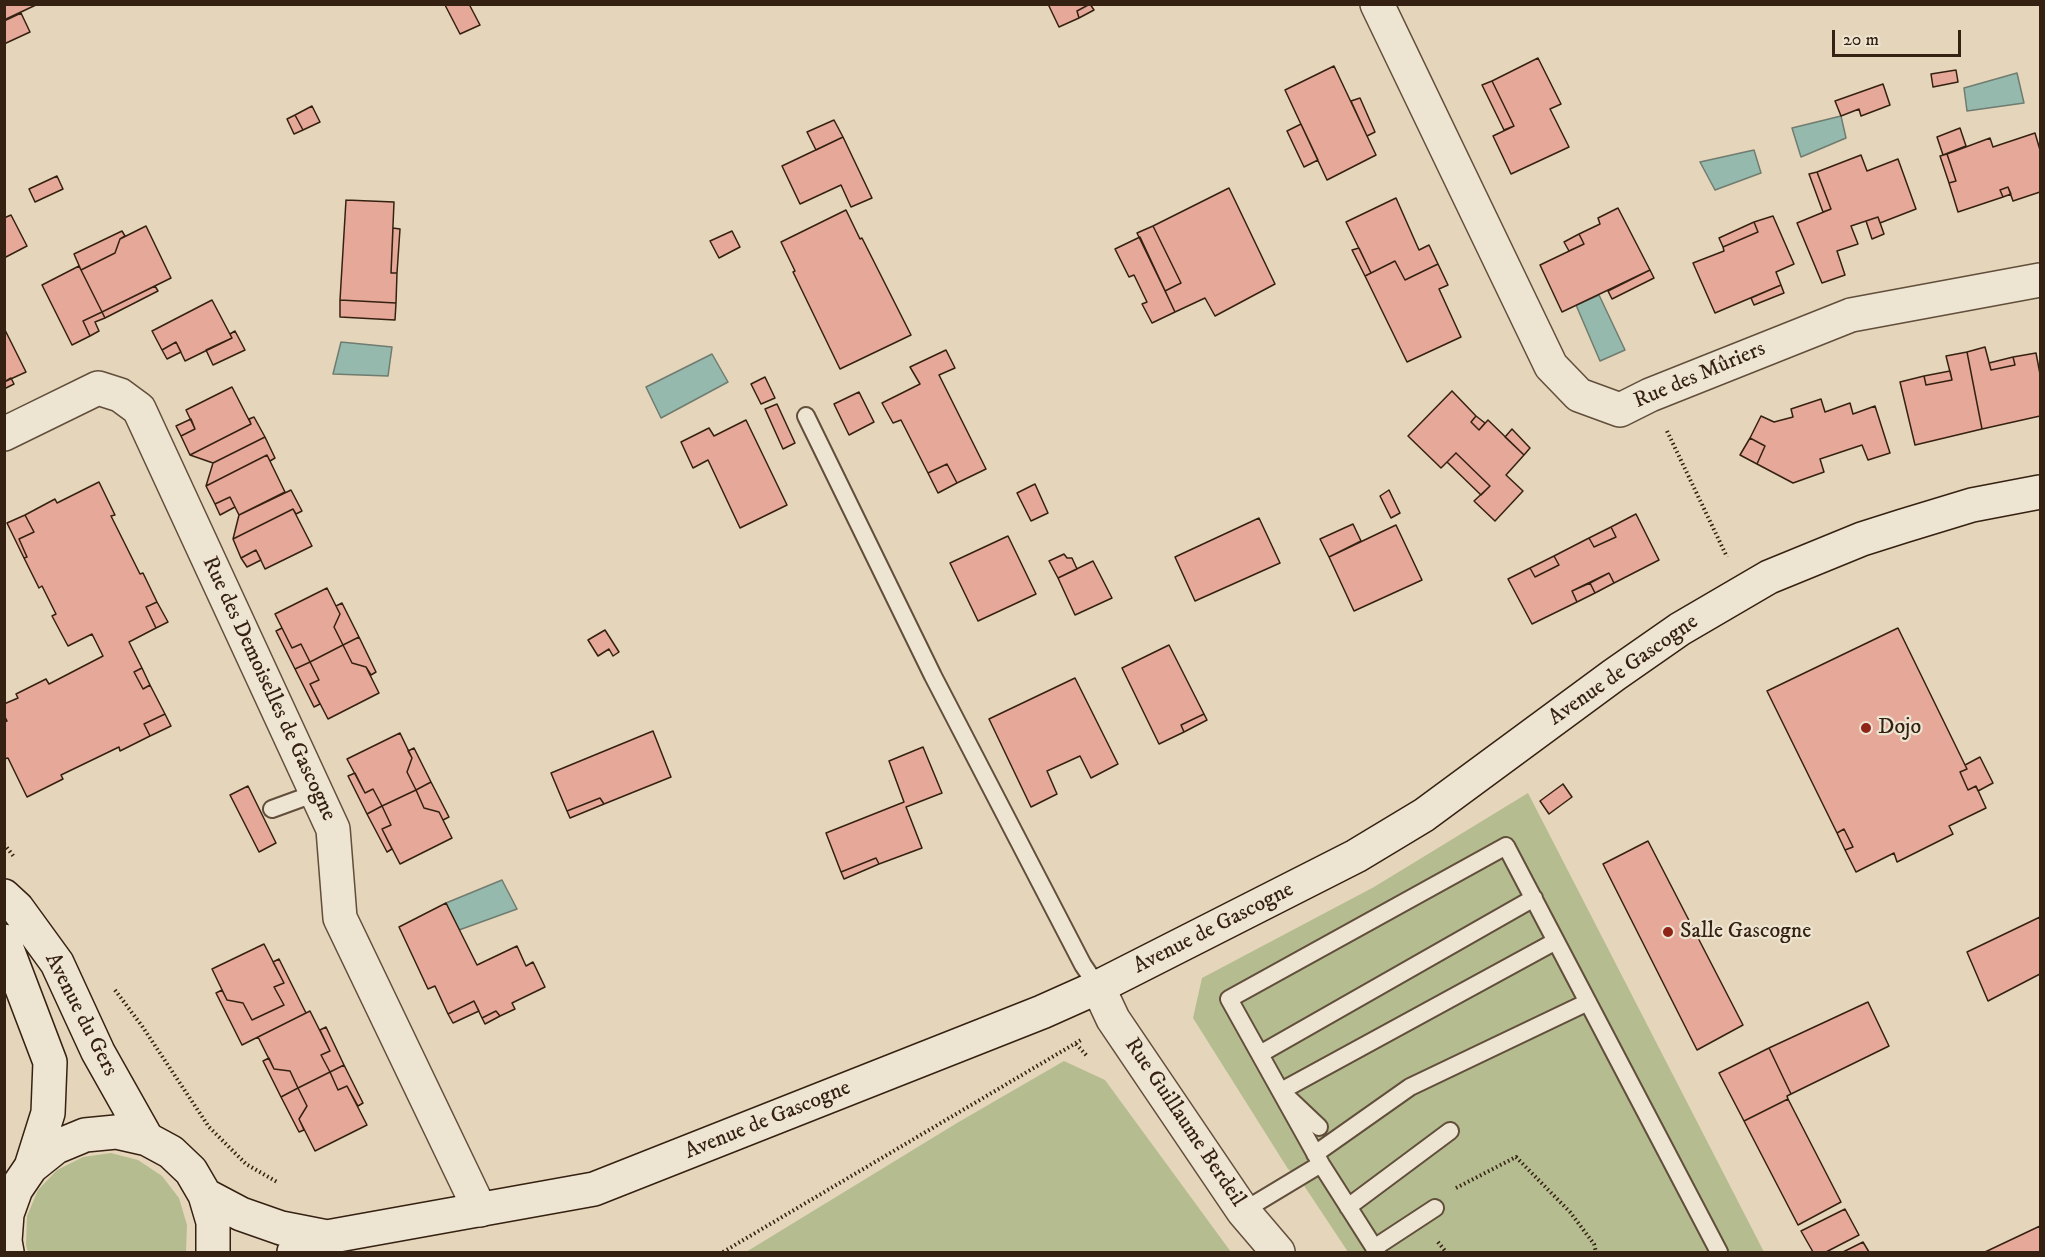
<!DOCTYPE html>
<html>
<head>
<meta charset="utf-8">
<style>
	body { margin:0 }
	#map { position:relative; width:2045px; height:1257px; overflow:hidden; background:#e5d5ba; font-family:"IM FELL DW Pica",serif }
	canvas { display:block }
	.frame { position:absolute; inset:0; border:6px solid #352111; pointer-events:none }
	.scale { position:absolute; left:1832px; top:30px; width:129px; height:27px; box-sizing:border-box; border:3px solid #352111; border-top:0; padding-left:8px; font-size:18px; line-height:21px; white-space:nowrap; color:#352111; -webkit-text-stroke:4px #eee4d2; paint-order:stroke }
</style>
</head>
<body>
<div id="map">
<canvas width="2045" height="1257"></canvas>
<div class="frame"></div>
<div class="scale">20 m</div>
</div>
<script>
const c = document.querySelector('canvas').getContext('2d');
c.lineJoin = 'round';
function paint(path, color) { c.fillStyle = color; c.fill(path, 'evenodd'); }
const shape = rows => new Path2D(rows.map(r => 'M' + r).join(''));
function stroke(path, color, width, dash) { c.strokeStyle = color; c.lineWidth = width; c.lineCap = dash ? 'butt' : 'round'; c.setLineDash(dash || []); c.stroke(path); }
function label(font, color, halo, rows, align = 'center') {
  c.font = font + ' "IM FELL DW Pica",serif'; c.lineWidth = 4.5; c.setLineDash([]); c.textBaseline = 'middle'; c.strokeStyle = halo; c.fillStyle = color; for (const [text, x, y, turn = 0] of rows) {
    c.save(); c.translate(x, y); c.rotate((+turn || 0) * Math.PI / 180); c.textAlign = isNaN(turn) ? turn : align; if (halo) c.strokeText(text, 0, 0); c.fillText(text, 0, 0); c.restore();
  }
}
paint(shape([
	[1528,793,1764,1252,1348,1252,1299,1178,1288,1169,1193,1018,1202,978,1374,887],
	[1064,1061,1105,1080,1231,1252,746,1252,957,1123],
	[111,1153,138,1160,162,1176,179,1198,187,1225,186,1252,28,1252,26,1245,27,1216,38,1190,57,1170,83,1157]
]), '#b5bd90');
const water = shape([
	[2017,73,2024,103,1967,111,1964,88,2017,73],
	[1841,116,1846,138,1801,157,1792,128,1841,116],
	[1754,150,1761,173,1715,190,1700,162,1754,150],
	[1599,295,1625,350,1600,361,1576,305,1599,295],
	[341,342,392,347,388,376,333,374,341,342],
	[712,354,728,382,661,418,646,387,712,354],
	[502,880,517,909,459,930,446,903,502,880]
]);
paint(water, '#96b9ad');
stroke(water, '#6f7c6f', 1.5);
const building = shape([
	[4,4,38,4,4,20,4,4],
	[469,4,480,25,460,34,445,5,469,4],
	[1048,4,1090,4,1077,11,1079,18,1059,27,1048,4],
	[1090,4,1094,10,1079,18,1077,11,1090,4],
	[21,13,30,32,4,44,4,21,21,13],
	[1538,58,1561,104,1550,109,1569,147,1511,174,1493,136,1514,126,1492,81,1538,58],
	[1334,66,1376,155,1327,180,1285,90,1334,66],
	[1956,70,1958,82,1933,87,1931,74,1956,70],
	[1492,81,1514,126,1504,130,1482,85,1492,81],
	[1883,84,1890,105,1861,116,1859,109,1841,116,1835,101,1883,84],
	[1360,98,1375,132,1367,136,1351,101,1360,98],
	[312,106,320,122,303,130,295,115,312,106],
	[295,115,303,130,294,134,287,119,295,115],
	[834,120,843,137,816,150,807,132,834,120],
	[1301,124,1318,160,1304,167,1287,131,1301,124],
	[1960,128,1966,146,1943,155,1937,137,1960,128],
	[2035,133,2040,150,2040,192,2013,201,2008,187,2000,190,2003,197,1958,212,1949,183,1956,181,1947,154,1990,138,1993,147,2035,133],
	[843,137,872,198,851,207,841,185,800,204,782,166,843,137],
	[1947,154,1956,181,1949,183,1940,156,1947,154],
	[1861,155,1867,171,1898,159,1916,209,1880,223,1878,217,1851,226,1858,244,1837,251,1845,275,1822,283,1797,223,1831,209,1817,172,1861,155],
	[1817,172,1831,209,1823,212,1809,174,1817,172],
	[57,176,63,189,35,202,29,189,57,176],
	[2008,187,2011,194,2003,197,2000,190,2008,187],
	[1229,188,1275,284,1215,316,1205,298,1175,312,1165,291,1181,283,1153,226,1229,188],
	[1396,198,1419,250,1429,245,1438,264,1405,280,1395,261,1371,273,1346,222,1396,198],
	[346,200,394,202,391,273,397,273,396,303,340,300,346,200],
	[1618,208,1650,270,1562,312,1540,265,1584,244,1579,234,1600,224,1598,218,1618,208],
	[846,210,860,239,862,238,911,335,840,369,793,272,795,271,781,242,846,210],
	[11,215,27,246,4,258,4,218,11,215],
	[1773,216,1794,264,1776,272,1781,285,1715,313,1693,263,1724,251,1723,247,1758,232,1754,222,1773,216],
	[1878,217,1884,234,1872,239,1866,221,1878,217],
	[1754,222,1758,232,1723,247,1719,238,1754,222],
	[146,226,171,278,102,312,81,270,115,253,120,239,146,226],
	[1153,226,1181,283,1165,291,1137,233,1153,226],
	[393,228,400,229,397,273,391,273,393,228],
	[122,231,125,236,120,239,115,253,81,270,74,254,122,231],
	[732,231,740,247,719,258,710,241,732,231],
	[1579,234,1584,244,1569,251,1564,242,1579,234],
	[1140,237,1175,312,1152,323,1142,304,1147,302,1134,275,1129,277,1115,249,1140,237],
	[1359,248,1371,273,1365,276,1352,250,1359,248],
	[1395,261,1405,280,1438,264,1448,285,1439,289,1461,337,1407,362,1365,276,1395,261],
	[79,266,102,312,83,321,90,336,72,345,42,285,79,266],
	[1650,270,1654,278,1612,299,1608,291,1650,270],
	[1781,285,1784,293,1754,305,1751,298,1781,285],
	[155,286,158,291,105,318,102,312,155,286],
	[212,300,232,338,185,361,176,342,162,350,152,331,212,300],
	[340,300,396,303,395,320,340,317,340,300],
	[102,312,105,318,95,322,99,331,90,336,83,321,102,312],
	[4,328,26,372,4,382,4,328],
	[235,331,245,350,213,365,206,350,232,338,230,334,235,331],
	[176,342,181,352,167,359,162,350,176,342],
	[1985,347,1991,370,2015,365,2013,357,2036,353,2040,374,2040,416,1982,429,1967,352,1985,347],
	[946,350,955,368,939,375,986,469,957,483,947,464,928,473,901,420,893,423,882,403,920,384,910,367,946,350],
	[1967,352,1982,429,1915,445,1900,382,1924,376,1926,385,1952,380,1946,356,1967,352],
	[2013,357,2015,365,1991,370,1989,363,2013,357],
	[1950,371,1952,380,1926,385,1924,376,1950,371],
	[765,377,775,398,761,404,751,384,765,377],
	[11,378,14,384,4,389,4,382,11,378],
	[232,387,251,424,190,455,181,436,195,429,186,410,232,387],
	[1452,391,1476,416,1471,422,1479,430,1488,420,1524,455,1506,475,1523,491,1495,521,1474,501,1490,486,1456,453,1441,468,1408,436,1452,391],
	[859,392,874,422,849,435,834,404,859,392],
	[1821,399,1825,412,1850,403,1853,414,1875,406,1890,453,1868,460,1862,445,1820,459,1824,472,1793,483,1757,464,1765,446,1750,438,1761,416,1774,422,1793,417,1791,409,1821,399],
	[777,404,795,443,783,449,765,409,777,404],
	[1476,416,1485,423,1479,430,1471,422,1476,416],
	[254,417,265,437,213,463,190,455,251,424,249,419,254,417],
	[191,419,195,429,181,436,176,426,191,419],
	[746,420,787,505,740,528,708,460,693,468,681,442,709,428,714,436,746,420],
	[1512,429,1530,448,1524,455,1505,437,1512,429],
	[265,437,275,458,270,461,267,455,206,486,213,463,265,437],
	[1750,438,1765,446,1757,464,1740,455,1750,438],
	[1456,453,1490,486,1481,495,1447,462,1456,453],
	[267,455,285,492,239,515,230,497,215,504,206,486,267,455],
	[947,464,957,483,938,493,928,473,947,464],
	[99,482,115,515,111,516,140,574,143,573,157,602,146,607,156,628,129,642,142,668,134,672,143,689,150,685,165,714,144,724,150,736,120,751,119,747,61,775,63,779,27,797,8,758,4,759,4,722,7,721,4,715,4,704,18,698,16,694,46,679,49,684,103,656,92,634,68,646,52,616,56,614,42,586,39,588,24,558,27,557,19,539,34,532,25,515,55,499,57,503,99,482],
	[1035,484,1048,513,1031,521,1017,493,1035,484],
	[291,490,302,511,296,514,293,509,233,539,239,515,291,490],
	[1389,490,1400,513,1391,518,1380,496,1389,490],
	[230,497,235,507,220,515,215,504,230,497],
	[293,509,312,546,265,569,256,550,241,558,233,539,293,509],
	[1636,514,1659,560,1614,583,1609,573,1572,591,1577,602,1532,624,1508,579,1530,568,1535,577,1559,565,1554,556,1589,538,1594,547,1616,537,1611,527,1636,514],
	[25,515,34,532,19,539,27,557,24,558,7,523,25,515],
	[1259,518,1280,563,1195,601,1175,557,1259,518],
	[1353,524,1361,541,1329,557,1320,539,1353,524],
	[1396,525,1422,580,1354,611,1329,557,1396,525],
	[1611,527,1616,537,1594,547,1589,538,1611,527],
	[1008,536,1036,594,978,621,950,563,1008,536],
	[256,550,261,560,247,567,241,558,256,550],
	[1064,554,1067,558,1072,558,1077,569,1058,578,1049,561,1064,554],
	[1554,556,1559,565,1535,577,1530,568,1554,556],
	[1093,561,1112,598,1075,615,1058,578,1093,561],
	[1609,573,1614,583,1595,593,1590,583,1609,573],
	[1590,583,1595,593,1577,602,1572,591,1590,583],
	[327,588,340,614,334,627,343,645,310,662,301,644,292,648,275,614,327,588],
	[157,602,168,622,156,628,146,607,157,602],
	[342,603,359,637,343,645,334,627,340,614,336,606,342,603],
	[282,628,292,648,301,644,310,662,295,669,276,631,282,628],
	[1898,628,1967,769,1960,772,1968,790,1976,786,1986,808,1949,826,1953,834,1897,862,1894,853,1856,872,1845,850,1853,847,1844,829,1837,833,1767,691,1898,628],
	[605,630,619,652,613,656,609,649,598,656,588,640,605,630],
	[359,637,376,672,371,675,366,667,352,663,343,645,359,637],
	[343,645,352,663,366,667,379,693,328,719,310,684,319,680,310,662,343,645],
	[1169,645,1204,714,1181,725,1184,732,1159,744,1122,668,1169,645],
	[310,662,319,680,310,684,320,704,314,707,295,669,310,662],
	[142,668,150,685,143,689,134,672,142,668],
	[1075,678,1118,764,1091,778,1080,756,1047,771,1057,794,1031,807,989,719,1075,678],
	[165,714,171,726,150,736,144,724,165,714],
	[1204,714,1207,720,1184,732,1181,725,1204,714],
	[653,731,671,777,604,804,600,798,567,811,551,773,653,731],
	[400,733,412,758,407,772,416,790,382,806,373,789,365,793,347,759,400,733],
	[923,747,942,793,906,807,922,848,879,864,876,858,841,872,826,833,904,802,889,761,923,747],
	[414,748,431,782,416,790,407,772,412,758,408,751,414,748],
	[1980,757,1993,783,1978,791,1976,786,1968,790,1960,772,1967,769,1965,765,1980,757],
	[355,773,365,793,373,789,382,806,367,814,348,776,355,773],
	[431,782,449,817,443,820,439,812,424,808,416,790,431,782],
	[1563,784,1572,797,1549,814,1540,801,1563,784],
	[248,786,276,843,259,852,230,795,248,786],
	[416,790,424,808,439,812,452,838,400,864,382,829,391,825,382,806,416,790],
	[600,798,604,804,570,818,567,811,600,798],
	[382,806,391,825,382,829,392,849,387,852,367,814,382,806],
	[1844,829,1853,847,1845,850,1837,833,1844,829],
	[1648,841,1743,1025,1697,1050,1603,864,1648,841],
	[876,858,879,864,844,879,841,872,876,858],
	[446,903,477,965,517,946,526,966,533,962,545,987,512,1003,515,1009,500,1016,496,1011,482,1018,474,1001,448,1014,435,986,428,989,399,927,446,903],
	[2040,917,2040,974,1988,1001,1967,952,2040,917],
	[264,944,284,983,274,987,284,1005,252,1020,243,1003,227,1000,212,969,264,944],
	[279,959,306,1013,242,1045,216,993,222,990,227,1000,243,1003,252,1020,284,1005,274,987,284,983,273,962,279,959],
	[474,1001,479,1011,453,1023,448,1014,474,1001],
	[1868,1002,1889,1046,1791,1094,1769,1048,1868,1002],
	[310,1011,330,1051,321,1055,330,1072,298,1088,290,1071,274,1069,258,1037,310,1011],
	[496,1011,500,1016,485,1024,482,1018,496,1011],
	[326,1027,344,1065,330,1072,321,1055,330,1051,320,1030,326,1027],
	[1769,1048,1791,1094,1787,1096,1788,1099,1744,1121,1719,1073,1769,1048],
	[269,1058,274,1069,290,1071,298,1088,281,1097,263,1061,269,1058],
	[344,1065,363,1103,358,1106,347,1086,338,1090,330,1072,344,1065],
	[330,1072,338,1090,347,1086,367,1125,315,1151,299,1119,307,1106,298,1088,330,1072],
	[298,1088,307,1106,299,1119,304,1130,299,1132,281,1097,298,1088],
	[1788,1099,1841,1202,1798,1225,1744,1121,1788,1099],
	[1845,1209,1859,1235,1826,1252,1813,1252,1801,1231,1845,1209],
	[2040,1226,2040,1252,1985,1252,2040,1226],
	[1863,1242,1869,1252,1843,1252,1863,1242]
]);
paint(building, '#e6a899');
stroke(building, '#352111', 1.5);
const service = shape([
	[806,416,933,676,1083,965,1098,987],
	[272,809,316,793],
	[1260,1054,1534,898],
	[1319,1127,1281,1091,1556,941],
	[1315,1154,1410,1087,1588,1002],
	[1321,1164,1377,1252],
	[1348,1207,1450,1131],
	[1243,1211,1321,1164,1229,999,1506,846,1719,1252],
	[1374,1248,1435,1208]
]);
const minor = shape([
	[1377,4,1551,366,1579,395,1620,410,1650,395,1851,315,2040,280],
	[4,434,98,388,120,395,139,409,333,829,340,918,480,1210],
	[1098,987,1113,1019,1243,1211,1278,1252]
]);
const secondary = shape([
	[4,896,17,908,57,963,98,1052,147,1139],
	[4,941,50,1062,48,1113,31,1167],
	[205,1195,241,1214,281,1228,327,1237],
	[7,1252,5,1241,7,1214,16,1189,31,1167,56,1147,85,1135,116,1132,147,1139,171,1152,191,1171,205,1195,213,1222,213,1252],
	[294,1252,327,1237,594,1189,1042,1012,1098,987,1356,856,1424,815,1614,675,1680,629,1769,577,1862,539,1903,526,1972,505,2040,492]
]);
stroke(service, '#614e3b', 20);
stroke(minor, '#614e3b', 36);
stroke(secondary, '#352111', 36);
stroke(shape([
	[1667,431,1727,557],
	[4,844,15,858],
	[115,990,142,1026,209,1127,246,1164,277,1182],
	[1076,1044,1087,1056],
	[1456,1188,1516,1157,1570,1212,1594,1244,1596,1252],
	[1438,1242,1446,1252],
	[723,1252,1081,1040]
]), '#352111', 4, [1.5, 3]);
stroke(service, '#eee4d2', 16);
stroke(minor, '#eee4d2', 33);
stroke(secondary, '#eee4d2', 33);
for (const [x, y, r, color] of [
	[1866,728,6,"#8f2418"],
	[1668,932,6,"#8f2418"]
]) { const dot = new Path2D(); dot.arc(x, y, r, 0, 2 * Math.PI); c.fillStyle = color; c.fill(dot); stroke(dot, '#eee4d2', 2); }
label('22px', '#352111', '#eee4d2', [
	["Rue des Mûriers",1700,376,-23],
	["Avenue de Gascogne",1624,671,-35],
	["Rue des Demoiselles de Gascogne",268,689,65],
	["Avenue de Gascogne",1214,929,-27],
	["Avenue du Gers",80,1015,63],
	["Avenue de Gascogne",768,1121,-22],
	["Rue Guillaume Berdeil",1184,1123,56]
]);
label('22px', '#352111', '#eee4d2', [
	["Dojo",1878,728],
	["Salle Gascogne",1680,932]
], 'left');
</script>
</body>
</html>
